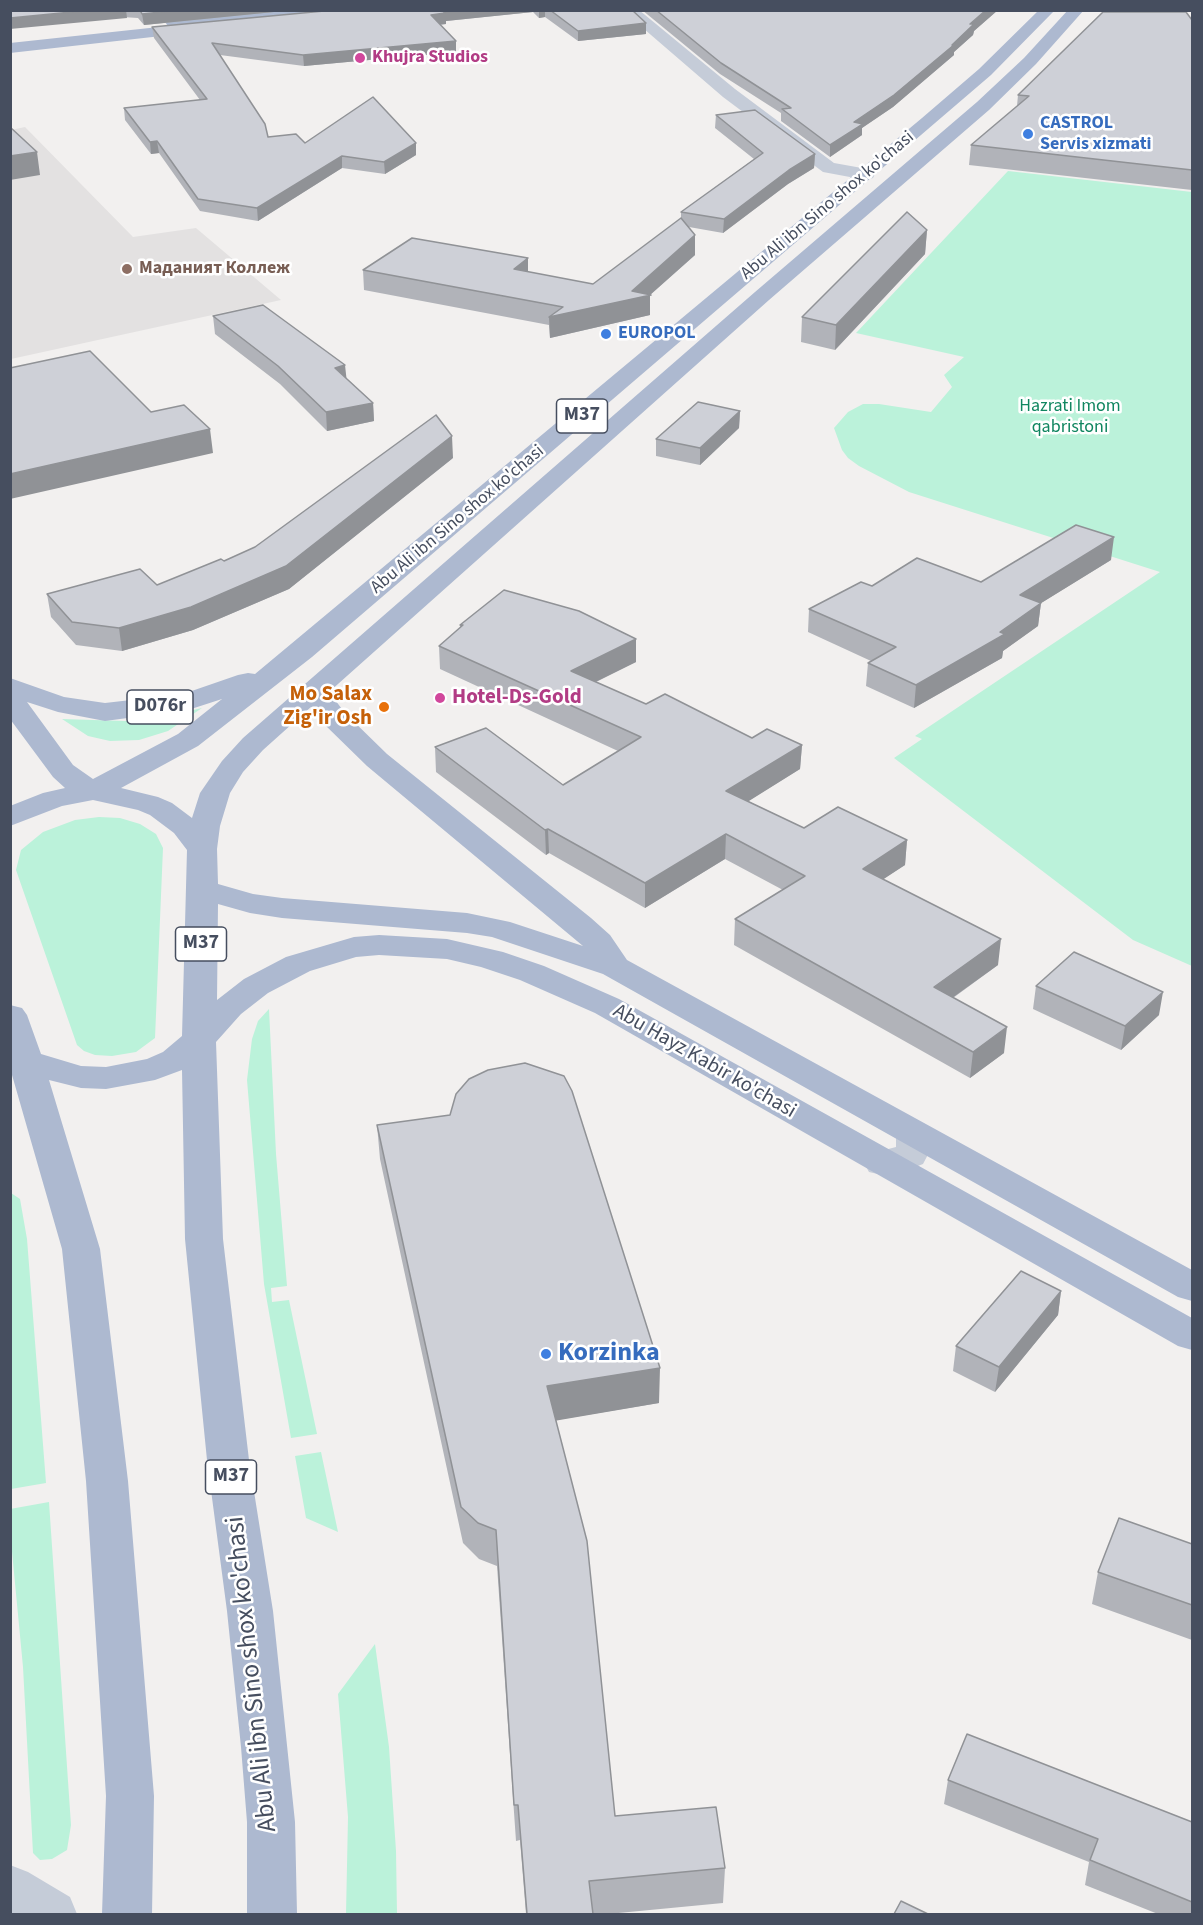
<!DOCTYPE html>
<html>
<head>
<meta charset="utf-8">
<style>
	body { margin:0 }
	#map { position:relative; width:1203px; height:1925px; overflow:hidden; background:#f2f0ef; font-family:"Source Sans 3",sans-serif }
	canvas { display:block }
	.frame { position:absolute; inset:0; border:12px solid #464e5f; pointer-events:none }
</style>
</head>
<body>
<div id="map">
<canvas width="1203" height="1925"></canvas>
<div class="frame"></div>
</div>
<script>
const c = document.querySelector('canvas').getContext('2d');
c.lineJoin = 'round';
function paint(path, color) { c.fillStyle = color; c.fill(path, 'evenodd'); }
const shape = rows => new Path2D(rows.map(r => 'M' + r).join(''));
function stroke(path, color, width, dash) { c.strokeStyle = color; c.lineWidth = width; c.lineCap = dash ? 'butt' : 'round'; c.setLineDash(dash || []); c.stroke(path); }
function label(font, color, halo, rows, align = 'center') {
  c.font = font + ' "Source Sans 3",sans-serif'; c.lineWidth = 5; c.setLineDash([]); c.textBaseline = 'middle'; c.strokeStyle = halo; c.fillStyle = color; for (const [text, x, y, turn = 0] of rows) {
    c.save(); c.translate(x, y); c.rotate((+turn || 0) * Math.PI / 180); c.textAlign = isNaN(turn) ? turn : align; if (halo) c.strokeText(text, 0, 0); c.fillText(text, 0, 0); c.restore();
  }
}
paint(shape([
	[25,127,133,237,196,228,281,300,11,359,11,130]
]), '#e3e1e1');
paint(shape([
	[1008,171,1192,192,1192,966,1133,940,894,758,922,739,915,736,1160,572,909,492,859,466,848,458,842,450,834,428,848,412,863,404,879,404,931,412,952,387,944,375,964,357,856,333],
	[202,708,168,731,139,740,110,741,88,736,62,719,125,721,163,717],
	[99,817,120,818,140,824,156,834,163,848,155,1038,136,1052,112,1056,95,1055,84,1051,77,1045,16,870,21,850,43,832,75,820],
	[269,1009,276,1154,287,1286,271,1288,272,1302,289,1300,317,1434,291,1438,264,1284,247,1080,252,1039,258,1021],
	[11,1193,20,1199,27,1239,46,1483,11,1489],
	[321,1452,338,1532,306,1518,295,1456],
	[49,1502,71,1825,67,1850,52,1859,40,1860,33,1853,23,1667,11,1541,10,1509],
	[375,1644,389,1747,396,1851,397,1914,346,1914,348,1817,338,1694]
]), '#bbf2da');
paint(shape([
	[622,10,639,10,735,89,834,163,873,170,875,174,873,178,866,180,823,172,723,97,622,10],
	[914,1123,927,1127,932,1135,933,1145,923,1164,897,1174,882,1175,869,1172,864,1163,869,1154,896,1147,896,1135,901,1127,914,1123],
	[10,1865,28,1872,70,1897,77,1914,10,1914,10,1865]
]), '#c5ccd8');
paint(shape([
	[247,10,309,10,302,15,203,24,205,27,203,30,197,32,10,53,10,43,168,26,165,22,173,17,247,10],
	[1039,10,1055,10,991,75,312,657,198,746,121,788,158,797,172,803,192,818,200,793,222,761,243,738,755,292,977,102,1024,58,1068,10,1084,10,1036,64,989,110,769,300,329,692,345,713,387,754,591,918,610,935,627,960,1192,1270,1192,1301,1178,1297,603,974,492,937,467,933,282,918,250,913,218,904,217,1000,244,979,286,957,354,937,379,935,447,939,503,952,544,966,619,999,1192,1318,1192,1350,1178,1346,595,1013,520,980,481,967,447,959,379,955,356,957,310,971,268,993,241,1014,216,1042,223,1239,249,1460,273,1611,295,1822,297,1914,247,1914,247,1822,241,1747,227,1611,207,1460,185,1239,182,1070,155,1080,106,1089,81,1088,49,1080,100,1249,128,1481,154,1796,152,1914,102,1914,106,1796,86,1481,62,1249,10,1068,10,1005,22,1008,27,1015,41,1054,81,1066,106,1067,147,1059,163,1052,182,1036,187,850,174,833,150,815,138,810,93,800,62,806,10,826,10,806,43,793,65,788,53,777,10,719,10,678,64,697,105,703,183,694,238,675,248,673,255,674,922,118,979,69,1039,10],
	[222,699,178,734,93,779,73,765,27,702,58,712,105,721,188,710,222,699],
	[311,707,325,725,367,766,583,946,510,922,467,913,282,898,253,894,218,884,217,849,220,826,230,793,243,772,263,750,311,707]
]), '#adb9d0');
paint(shape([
	[10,10,294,10,144,25,138,18],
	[335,10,632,10,646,23,646,34,578,41,545,17,539,18,533,12,446,21,446,24,440,25,456,52,304,66,220,55,268,137,305,143,416,143,416,155,385,174,342,168,258,221,200,211,159,153,151,154,125,120,124,108,200,100,154,38,152,27],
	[642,10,998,10,974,31,973,35,954,52,954,55,893,107,862,128,862,135,830,157,781,121,781,113,720,74],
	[1192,20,1192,190,969,165,971,145,1017,106,1018,95],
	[716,115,815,154,814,168,788,184,723,233,689,227,695,255,650,295,650,315,550,338,549,325,364,290,363,270,528,258,528,272,593,284,681,219,681,212,754,159,715,128],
	[927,230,925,254,835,350,801,342,802,317],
	[213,316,346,378,373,403,374,421,327,431,280,384,215,334],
	[740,411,739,428,700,465,656,456,656,439],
	[453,458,289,589,193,630,122,651,76,645,51,617,47,594,157,585,224,561],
	[1111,560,1041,603,1038,626,1003,651,1002,658,914,708,866,686,868,663,871,661,808,632,809,609,872,586,981,582],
	[460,625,636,639,636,662,596,682,646,704,752,738,802,745,800,769,748,801,804,828,907,840,905,865,883,879,998,965,953,998,1004,1053,970,1078,734,945,735,919,783,890,725,859,645,908,549,853,546,855,436,772,435,747,563,785,618,751,440,669,439,646,460,628],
	[1036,986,1159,1015,1121,1050,1033,1009],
	[377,1125,659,1403,556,1420,615,1816,725,1868,723,1903,608,1914,526,1914,520,1840,516,1841,497,1566,479,1559,463,1543,380,1159],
	[1061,1291,1058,1315,995,1392,953,1371,956,1346],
	[1192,1544,1192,1640,1092,1604,1098,1572],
	[948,1780,1192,1822,1192,1914,1158,1914,1085,1885,1089,1862,944,1804]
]), '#b1b3b9');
paint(shape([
	[92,10,126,10,127,18,10,29,10,18],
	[180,10,294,10,144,25,142,14],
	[533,10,533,12,446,21,446,24,432,25,431,15,443,11],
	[539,10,545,10,545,17,539,18],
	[986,10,998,10,974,31,973,35,954,52,954,55,893,107,862,128,862,135,830,157,830,145,854,122,952,45,970,24],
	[646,23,646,34,578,41,578,31],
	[456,41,456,52,304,66,303,55],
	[157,141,159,153,151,154,150,142],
	[416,143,416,155,385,174,384,162],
	[37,152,40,175,10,180,10,156],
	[815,154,814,168,788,184,723,233,724,219,789,170],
	[342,156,342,168,258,221,257,208],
	[927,230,925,254,835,350,836,325],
	[695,235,695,255,650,295,650,315,550,338,549,317,632,291],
	[528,258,528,278,514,269],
	[345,365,347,383,335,368],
	[373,403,374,421,327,431,326,412],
	[740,411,739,428,700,465,700,448],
	[210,429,213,453,10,499,10,474],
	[452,436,453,458,289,589,193,630,122,651,119,628],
	[1114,537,1111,560,1017,618,1020,595],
	[1041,603,1038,626,1003,651,1002,658,914,708,916,685,1000,632],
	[636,639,636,662,571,694,571,671],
	[802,745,800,769,725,816,726,791],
	[548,829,549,853,546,855,545,830],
	[726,834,725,859,645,908,645,883],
	[907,840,905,865,861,894,863,869],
	[1001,939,998,965,931,1013,934,987],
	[1163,992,1159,1015,1121,1050,1125,1026],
	[1007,1027,1004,1053,970,1078,973,1052],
	[1061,1291,1058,1315,995,1392,999,1367],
	[660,1368,659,1403,548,1422,547,1386]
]), '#909296');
const building = shape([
	[10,10,92,10,10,18,10,10],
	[140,10,180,10,142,14,140,10],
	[335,10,445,10,443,11,445,13,431,15,456,41,303,55,212,43,265,124,268,137,296,134,305,143,373,97,416,143,384,162,342,156,257,208,198,199,157,141,150,142,124,108,207,99,152,27,335,10],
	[550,10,632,10,646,23,578,31,550,10],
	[656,10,986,10,970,24,974,24,952,45,955,44,894,95,854,122,863,124,830,145,782,109,791,108,721,63,656,10],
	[1103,12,1186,12,1192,20,1192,170,971,145,1029,96,1018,95,1103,12],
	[755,110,815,154,789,170,724,219,681,212,763,153,716,115,755,110],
	[10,127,37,152,10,156,10,127],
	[907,212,927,230,836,325,802,317,907,212],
	[681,218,695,235,632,291,651,295,549,317,563,307,363,270,412,238,528,258,514,269,593,284,681,218],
	[263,305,345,365,335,368,373,403,326,412,278,366,213,316,263,305],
	[90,351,151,412,184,405,210,429,10,474,10,368,90,351],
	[698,402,740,411,700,448,656,439,698,402],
	[436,415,452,436,286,566,191,607,119,628,72,622,47,594,140,569,157,585,221,559,224,561,255,547,436,415],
	[1076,525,1114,537,1020,595,1041,603,1000,632,1005,634,916,685,868,663,896,647,809,609,861,582,872,586,917,558,981,582,1076,525],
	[504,590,579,611,636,639,571,671,646,704,665,694,752,738,767,729,802,745,726,791,804,828,838,807,907,840,863,869,1001,939,934,987,1007,1027,973,1052,735,919,805,876,726,834,645,883,548,829,545,830,435,747,486,728,563,785,641,737,439,646,463,625,460,625,504,590],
	[1074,952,1163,992,1125,1026,1036,986,1074,952],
	[525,1063,564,1076,572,1091,660,1368,547,1386,587,1541,615,1816,716,1807,725,1868,589,1881,593,1914,527,1914,518,1805,514,1805,496,1530,478,1523,461,1507,377,1125,450,1115,456,1094,469,1079,488,1070,525,1063],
	[1021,1271,1061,1291,999,1367,956,1346,1021,1271],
	[1119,1518,1192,1544,1192,1605,1098,1572,1119,1518],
	[967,1734,1192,1822,1192,1902,1090,1860,1098,1839,948,1780,967,1734],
	[901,1901,928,1914,894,1914,901,1901]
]);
paint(building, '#ced0d7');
stroke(building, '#909296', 1.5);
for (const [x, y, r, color] of [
	[360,58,6,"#d1479c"],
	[1028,134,6,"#3f7fe0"],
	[127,269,6,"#8d6e63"],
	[606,334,6,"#3f7fe0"],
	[440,698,6,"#d1479c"],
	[384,707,6,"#e8710a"],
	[546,1354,6,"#3f7fe0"]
]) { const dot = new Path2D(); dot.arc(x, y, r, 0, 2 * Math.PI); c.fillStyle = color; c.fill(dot); stroke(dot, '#fff', 2); }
label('bold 18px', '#b23c85', '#fff', [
	["Khujra Studios",372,58]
], 'left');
label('bold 18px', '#366cbe', '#fff', [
	["CASTROL",1040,124],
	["Servis xizmati",1040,145],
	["EUROPOL",618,334]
], 'left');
label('18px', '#464e5f', '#fff', [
	["Abu Ali ibn Sino shox ko'chasi",828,206,-40],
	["Abu Ali ibn Sino shox ko'chasi",458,520,-40]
]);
label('bold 18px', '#785e54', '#fff', [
	["Маданият Коллеж",139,269]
], 'left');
label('18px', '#108660', '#fff', [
	["Hazrati Imom",1070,407],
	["qabristoni",1070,428]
]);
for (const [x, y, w] of [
	[582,416,51],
	[160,707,66],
	[201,944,51],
	[231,1477,51]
]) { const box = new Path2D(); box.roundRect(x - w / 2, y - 17, w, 34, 4.5); c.fillStyle = '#fff'; c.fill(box); stroke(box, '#464e5f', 1.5); }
label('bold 20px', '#464e5f', null, [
	["M37",582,416],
	["D076r",160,707],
	["M37",201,944],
	["M37",231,1477]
]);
label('bold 21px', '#c56008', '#fff', [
	["Mo Salax",372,695],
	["Zig'ir Osh",372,719]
], 'right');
label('bold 21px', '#b23c85', '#fff', [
	["Hotel-Ds-Gold",452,698]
], 'left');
label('21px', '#464e5f', '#fff', [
	["Abu Hayz Kabir ko'chasi",704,1062,30]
]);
label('bold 26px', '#366cbe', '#fff', [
	["Korzinka",558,1354]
], 'left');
label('26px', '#464e5f', '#fff', [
	["Abu Ali ibn Sino shox ko'chasi",253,1674,-96]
]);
</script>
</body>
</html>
